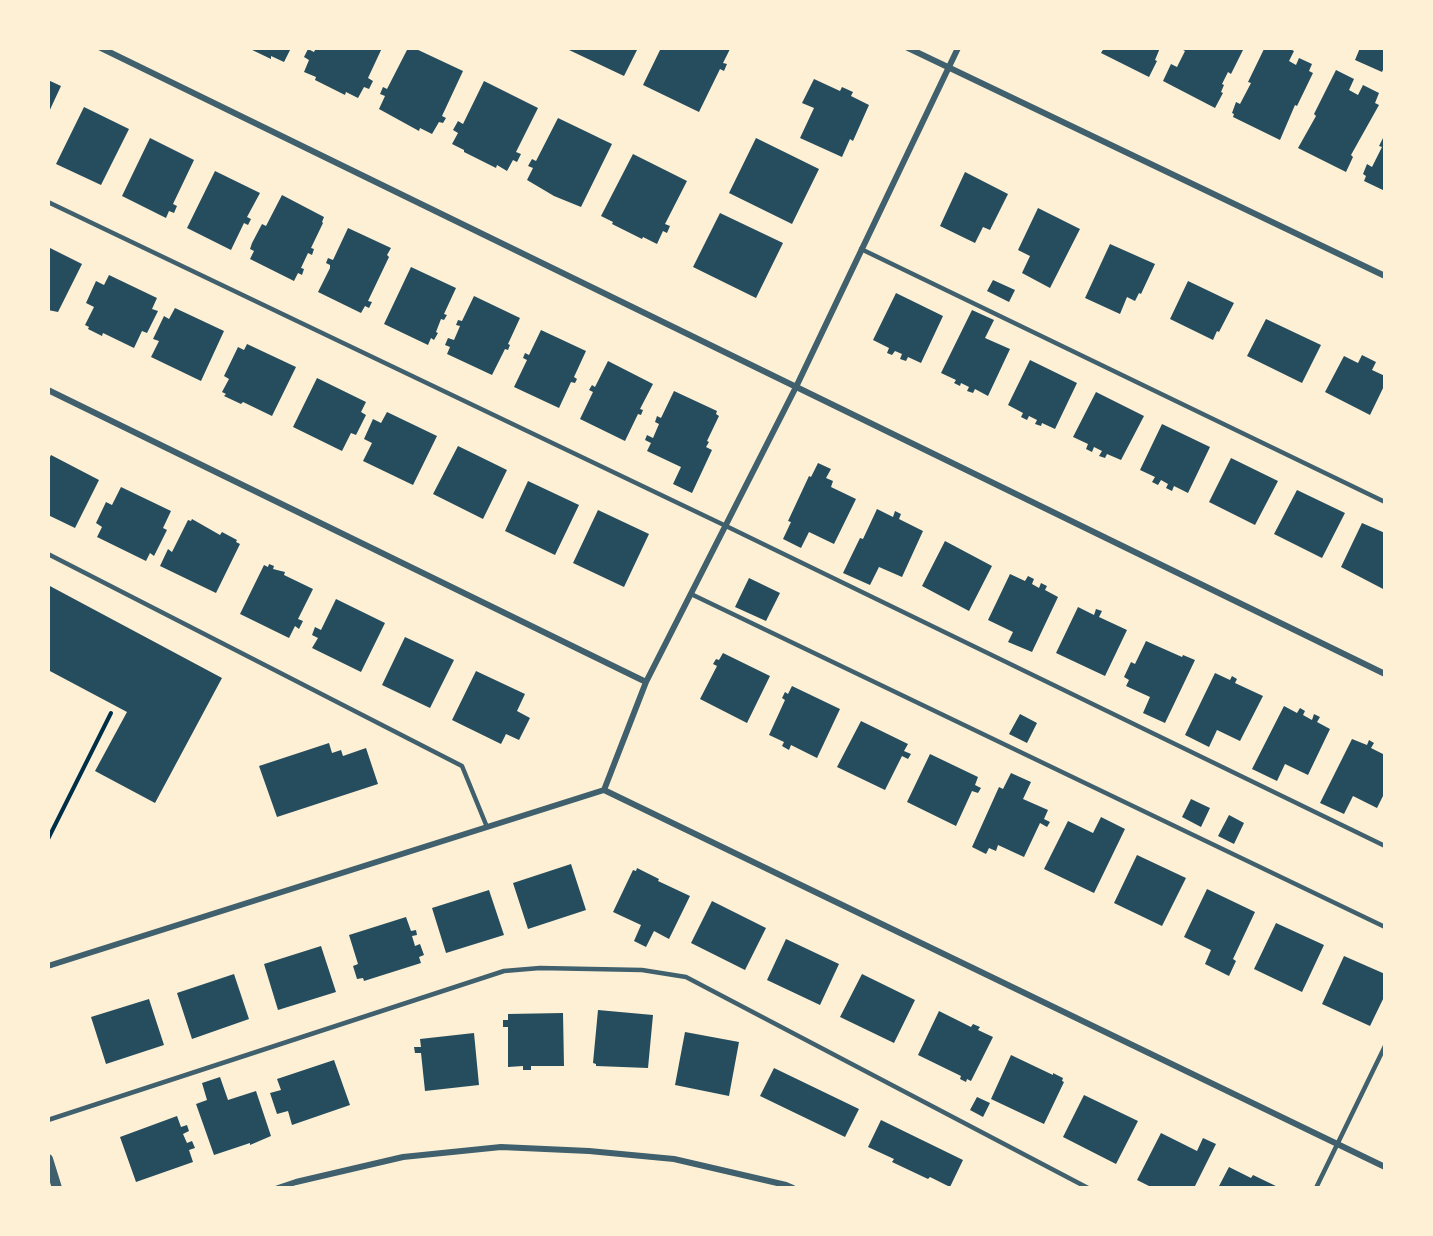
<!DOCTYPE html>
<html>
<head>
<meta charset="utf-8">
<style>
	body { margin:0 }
	#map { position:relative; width:1433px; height:1236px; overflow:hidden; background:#fdf0d5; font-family:"Fira Sans Condensed",sans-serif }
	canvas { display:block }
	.frame { position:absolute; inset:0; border:50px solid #fdf0d5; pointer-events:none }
</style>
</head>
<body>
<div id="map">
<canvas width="1433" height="1236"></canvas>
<div class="frame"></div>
</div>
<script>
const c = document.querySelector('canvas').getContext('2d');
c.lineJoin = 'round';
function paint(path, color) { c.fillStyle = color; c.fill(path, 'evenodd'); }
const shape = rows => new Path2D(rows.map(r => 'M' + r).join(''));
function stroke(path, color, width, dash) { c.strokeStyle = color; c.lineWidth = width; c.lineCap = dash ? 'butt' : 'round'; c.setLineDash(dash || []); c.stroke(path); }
paint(shape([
	[248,48,291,48,284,62,271,56,271,59],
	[316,48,382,48,368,78,373,81,369,89,364,87,358,98,346,92,345,95,315,80,316,77,304,72,309,60,304,57,308,49,314,52],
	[408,48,414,48,463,71,442,116,446,118,443,123,439,122,432,134,420,128,419,131,379,109,385,96,380,94,383,87,387,89],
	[570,48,638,48,624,76,569,50],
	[661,48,730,49,723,63,727,64,724,71,720,69,699,112,643,85],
	[1104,48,1160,48,1155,60,1157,61,1149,77,1101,53],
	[1184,48,1244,48,1231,74,1228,72,1222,84,1224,85,1221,92,1223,93,1215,108,1163,81,1171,64,1177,67,1185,51,1183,50],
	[1268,48,1288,48,1294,51,1289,61,1296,65,1299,58,1312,64,1309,71,1313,73,1297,106,1295,105,1280,140,1233,117,1234,114,1232,113,1236,102,1240,104,1251,83,1248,82,1264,49,1267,50],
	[1360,48,1385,48,1385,65,1382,72,1355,60],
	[1336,70,1354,79,1349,90,1358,95,1363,85,1379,93,1375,103,1379,105,1351,155,1353,157,1346,172,1298,148,1316,116,1314,114],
	[814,79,840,91,842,87,853,92,851,96,869,105,853,141,850,139,842,157,800,138,814,108,802,103],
	[48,80,61,86,48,114],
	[484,81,538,108,516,152,521,154,517,162,513,160,507,171,497,165,496,168,464,152,464,150,452,144,458,133,453,130,458,121,463,124],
	[84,107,129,129,101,185,56,164],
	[558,118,612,144,581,207,554,196,527,180,533,168,528,166,532,159,536,161],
	[1385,134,1385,191,1364,181,1366,176,1363,174,1367,164,1372,167,1382,147,1379,146],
	[150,138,194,160,173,204,177,206,174,213,169,211,166,218,122,196],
	[756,138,819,169,792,224,729,193],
	[633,154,687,181,665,224,670,226,667,233,663,231,657,244,643,237,642,239,612,224,613,222,601,216],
	[215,171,260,193,247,217,251,219,248,225,244,223,231,250,187,228],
	[965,172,1008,194,990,230,983,227,975,243,940,226],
	[282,195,324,217,322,222,323,223,311,248,314,249,312,255,308,253,301,268,304,269,302,275,298,273,294,281,250,259,254,251,250,249,252,243,262,224,266,226],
	[1038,208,1080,229,1050,288,1022,273,1030,256,1018,250],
	[720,213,783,243,756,298,693,267],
	[348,228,391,248,387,255,389,257,368,301,372,302,369,308,365,306,361,313,318,292,330,268,330,265,326,263,328,258,333,260],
	[1110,244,1155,264,1141,294,1139,293,1135,301,1127,297,1120,314,1085,298],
	[48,247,82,264,58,312,48,310],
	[411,267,456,288,444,314,447,315,444,320,441,319,436,332,438,333,434,340,431,338,428,345,384,324],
	[109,275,157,298,152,309,158,311,147,333,142,331,134,348,103,333,102,336,88,329,89,327,85,325,94,307,86,303,96,281,104,285],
	[993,280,1015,290,1009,302,987,291],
	[1188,281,1234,303,1219,332,1217,331,1213,340,1170,319],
	[896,293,943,316,921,363,908,357,906,361,900,359,902,354,895,351,892,355,887,353,889,348,873,340],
	[474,296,520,318,508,344,510,345,508,350,505,349,492,375,447,354,450,347,445,345,448,338,454,340,460,326,456,325,458,320,462,321],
	[175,308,224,331,201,381,151,357,159,341,153,339,164,316,169,319],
	[972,310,994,320,985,338,1010,349,988,396,975,389,973,393,967,391,969,387,961,383,960,386,954,383,956,380,941,373],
	[1266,319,1321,345,1302,383,1247,356],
	[541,330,586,351,574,377,577,379,575,383,571,382,559,408,514,387,527,360,523,358,525,353,529,355],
	[247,344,296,367,272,416,243,402,241,404,224,396,226,394,222,392,229,379,224,376,238,347,244,350],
	[1362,355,1376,362,1372,370,1385,376,1385,384,1370,415,1325,392,1344,356,1358,363],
	[1030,360,1077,383,1055,429,1042,423,1041,426,1035,424,1037,420,1029,416,1027,420,1021,417,1023,413,1008,405],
	[608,361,653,384,640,409,643,410,641,415,638,414,625,441,580,419,593,392,589,390,592,385,595,387],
	[317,378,366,402,361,412,366,415,356,435,351,433,342,451,293,427],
	[674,391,717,411,716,414,719,416,707,441,709,442,706,447,712,450,692,493,673,484,681,467,647,451,651,443,645,440,647,435,653,438,659,424,655,422,657,416,661,418],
	[1096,392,1144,416,1121,460,1107,454,1105,458,1099,456,1102,451,1094,447,1092,452,1086,449,1088,444,1073,437],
	[387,412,437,436,413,485,363,461,372,443,364,439,373,419,381,423],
	[1162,424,1210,447,1188,493,1174,486,1172,491,1166,488,1168,484,1161,480,1158,485,1152,482,1155,477,1140,470],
	[458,446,507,470,483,519,433,494],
	[51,455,99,480,75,528,48,515,48,461],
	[1231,458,1278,481,1255,525,1209,502],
	[818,463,831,469,826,478,833,481,831,487,856,499,834,544,809,532,801,548,783,539,791,522,788,521,809,476,811,477],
	[528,481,579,505,555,555,505,531],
	[121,487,171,511,163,528,167,530,154,556,150,553,146,561,97,537,102,527,96,523,106,502,112,505],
	[1297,490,1345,513,1322,558,1274,534],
	[877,509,893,517,895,511,901,514,899,519,923,531,902,577,879,567,870,585,843,573,860,538,863,539],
	[598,510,649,534,624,587,573,563],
	[192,519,220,535,222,532,237,540,236,542,240,544,216,593,160,566,168,549,172,552,188,520,191,521],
	[1362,523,1385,533,1385,590,1341,567],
	[945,541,992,566,969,611,922,586],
	[269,564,274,566,273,569,285,572,284,575,313,589,298,619,303,621,299,629,295,626,289,638,240,614,264,565,268,567],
	[1010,574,1025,581,1028,576,1034,579,1032,584,1039,588,1041,583,1047,586,1045,590,1058,597,1032,652,1008,642,1013,632,988,620],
	[749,578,780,593,766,621,735,607],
	[48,585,222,678,155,803,95,771,127,712,48,670],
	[336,599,385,623,361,672,312,648,318,638,312,635,315,627,321,630],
	[1078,607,1094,615,1096,609,1102,611,1099,617,1127,630,1105,676,1056,653],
	[405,637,454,660,430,708,382,685],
	[1146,641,1182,657,1183,655,1195,660,1165,723,1143,713,1150,697,1126,686,1129,680,1124,677,1131,662,1135,664],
	[723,653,770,676,747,723,700,699,717,666,713,664,716,659,719,660],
	[476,671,525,694,517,711,530,718,519,740,506,734,501,744,452,720],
	[1215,673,1230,680,1232,676,1237,679,1235,683,1263,696,1240,741,1217,730,1209,747,1185,735],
	[792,686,840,709,817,758,791,745,789,750,782,746,784,742,769,735,785,700,782,698,785,692,788,694],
	[1284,706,1297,713,1300,708,1305,711,1303,715,1312,720,1314,714,1320,717,1317,722,1330,729,1308,775,1285,764,1277,781,1252,769],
	[1020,714,1037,723,1027,743,1009,734],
	[861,721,908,744,904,751,911,754,908,759,902,756,885,790,837,767],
	[1352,739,1367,745,1369,740,1374,743,1371,748,1385,755,1385,792,1377,808,1353,796,1344,814,1320,803],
	[329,743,332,753,341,750,343,756,366,748,378,784,277,817,259,766],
	[930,754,978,777,975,785,981,788,978,793,972,791,956,826,907,802],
	[1011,773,1031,782,1023,799,1048,810,1044,819,1050,822,1047,827,1040,823,1024,857,998,845,996,851,989,848,986,854,972,847,999,787,1003,789],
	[1191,799,1210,808,1201,827,1182,817],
	[1229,815,1244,823,1234,844,1218,836],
	[1101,817,1125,829,1094,893,1044,869,1068,821,1093,833],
	[1137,855,1186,878,1162,926,1114,903],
	[571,864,586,910,528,929,513,883],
	[637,868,659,879,658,881,690,896,669,939,654,931,646,947,634,941,641,925,613,912,633,870,636,871],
	[1207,889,1255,912,1233,959,1236,961,1229,976,1205,964,1211,950,1184,937],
	[489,890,504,935,446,953,432,908],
	[712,901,766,928,745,970,691,943],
	[406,917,411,931,416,930,417,935,412,936,415,946,420,944,424,955,419,957,421,963,364,981,363,978,357,979,353,966,358,964,349,935],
	[1276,923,1324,945,1302,992,1254,969],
	[786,939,839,964,820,1005,767,980],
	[321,946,336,992,278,1010,264,964],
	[1344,956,1385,974,1385,995,1370,1026,1322,1004],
	[234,974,249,1019,192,1039,177,993],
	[862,974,915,1000,894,1043,840,1017],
	[149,999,164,1045,106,1064,91,1017],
	[598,1010,653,1015,648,1068,596,1066,596,1064,593,1063],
	[939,1011,971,1027,973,1024,980,1027,978,1030,993,1037,971,1081,967,1079,966,1082,960,1079,961,1076,918,1055],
	[563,1013,564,1066,531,1066,531,1070,523,1070,523,1066,508,1067,508,1027,503,1027,503,1020,508,1020,508,1014],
	[685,1032,739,1042,729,1096,675,1085],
	[474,1033,479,1085,425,1091,421,1053,415,1053,414,1047,421,1047,420,1039],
	[1011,1055,1053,1075,1053,1073,1063,1078,1062,1081,1064,1082,1044,1124,991,1099],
	[334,1060,350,1105,292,1125,288,1111,277,1114,270,1093,281,1090,277,1079],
	[774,1068,859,1109,845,1137,760,1096],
	[220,1077,228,1100,256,1091,271,1136,250,1145,250,1143,214,1155,196,1104,207,1100,202,1083],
	[1084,1095,1138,1121,1116,1164,1063,1137],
	[977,1097,990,1103,983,1117,970,1110],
	[177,1116,181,1127,187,1125,189,1131,183,1134,187,1143,192,1141,195,1148,189,1150,193,1162,136,1182,120,1137],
	[881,1120,963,1160,950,1187,930,1177,928,1179,892,1162,894,1159,868,1147],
	[1161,1133,1197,1151,1203,1138,1216,1144,1194,1188,1153,1188,1137,1180],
	[1229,1167,1251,1178,1253,1175,1280,1188,1218,1188]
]), '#264d5e');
stroke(shape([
	[48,839,111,713]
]), '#003049', 4);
stroke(shape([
	[48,202,726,526,1385,846],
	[861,249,1385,502],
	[48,554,462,766,487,827],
	[691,594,1385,927],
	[48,1120,504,971,540,968,642,970,686,977,1088,1188],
	[1316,1188,1385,1046]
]), '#3f606c', 4.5);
stroke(shape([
	[101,48,1385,674],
	[908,48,1385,276],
	[48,390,646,682],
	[604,790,1385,1167],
	[604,790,646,682,796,387,958,48],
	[48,966,604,790],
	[278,1188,296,1182,403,1157,501,1147,589,1151,674,1159,786,1185,793,1188]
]), '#3f606c', 6);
stroke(shape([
	[48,1159,57,1188]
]), '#3f606c', 10);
</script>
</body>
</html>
